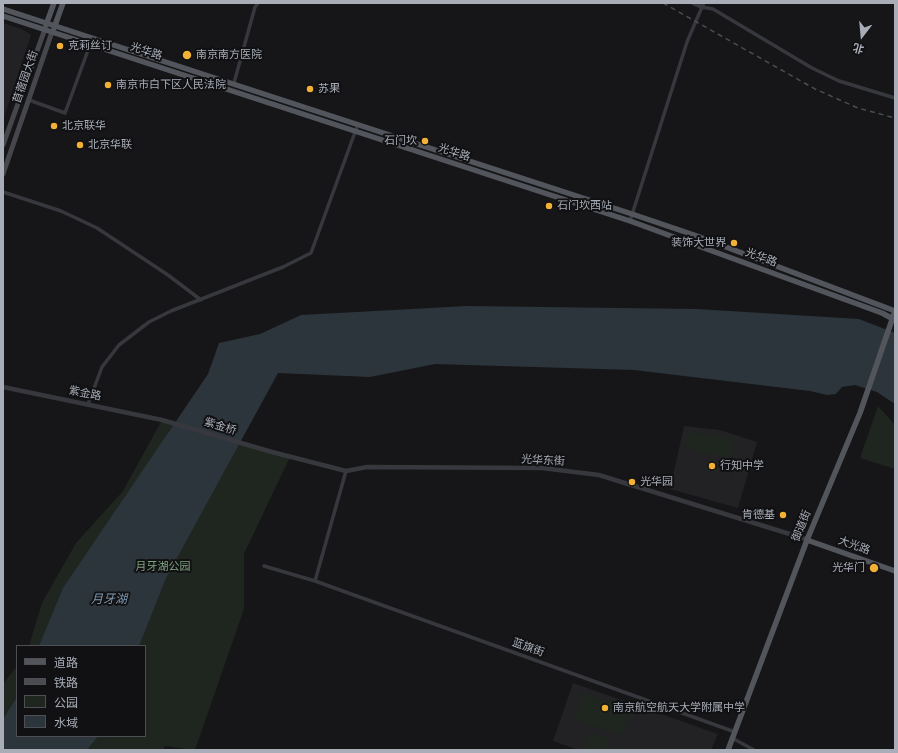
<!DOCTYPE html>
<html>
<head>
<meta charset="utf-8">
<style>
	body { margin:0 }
	#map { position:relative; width:898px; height:753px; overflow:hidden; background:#161618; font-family:Roboto,"Noto Sans SC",sans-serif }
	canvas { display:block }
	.frame { position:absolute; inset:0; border:4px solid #a8adb8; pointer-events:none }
	.legend { position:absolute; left:16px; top:645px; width:130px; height:92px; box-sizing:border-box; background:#111113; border:1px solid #4d4f55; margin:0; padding:5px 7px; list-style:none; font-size:12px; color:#a8adb8 }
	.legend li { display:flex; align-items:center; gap:8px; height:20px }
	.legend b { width:20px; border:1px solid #4d4f55 }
	.north { position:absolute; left:842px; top:16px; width:40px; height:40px; -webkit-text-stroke:3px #111113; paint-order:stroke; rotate:196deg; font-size:11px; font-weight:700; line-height:16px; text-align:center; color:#a8adb8 }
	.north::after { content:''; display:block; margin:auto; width:14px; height:18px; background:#a8adb8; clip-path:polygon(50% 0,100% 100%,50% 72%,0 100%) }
</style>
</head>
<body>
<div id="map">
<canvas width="898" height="753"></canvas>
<div class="frame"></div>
<ul class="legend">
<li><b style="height:5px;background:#53555c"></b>道路</li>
<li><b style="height:5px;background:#4a4c52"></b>铁路</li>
<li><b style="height:11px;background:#1e261f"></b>公园</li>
<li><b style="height:11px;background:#2c353c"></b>水域</li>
</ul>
<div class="north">北</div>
</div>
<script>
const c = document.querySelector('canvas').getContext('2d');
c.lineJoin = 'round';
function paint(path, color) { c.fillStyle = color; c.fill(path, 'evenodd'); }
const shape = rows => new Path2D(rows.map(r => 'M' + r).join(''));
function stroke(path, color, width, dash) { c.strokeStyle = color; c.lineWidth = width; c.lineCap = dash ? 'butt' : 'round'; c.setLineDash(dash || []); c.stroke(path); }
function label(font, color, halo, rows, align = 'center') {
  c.font = font + ' Roboto,"Noto Sans SC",sans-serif'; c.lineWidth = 4; c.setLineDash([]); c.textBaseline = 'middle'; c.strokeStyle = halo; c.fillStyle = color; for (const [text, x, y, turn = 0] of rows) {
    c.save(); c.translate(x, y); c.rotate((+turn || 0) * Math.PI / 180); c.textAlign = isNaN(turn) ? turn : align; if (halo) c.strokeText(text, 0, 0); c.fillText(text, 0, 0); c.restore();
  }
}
paint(shape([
	[3,23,22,29,31,35,3,120],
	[684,426,720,430,757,442,738,508,670,489],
	[573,683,718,734,711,750,579,750,553,741]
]), '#222225');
paint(shape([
	[878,406,895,425,895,469,860,458],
	[162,420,290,457,244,554,244,609,195,750,165,746,163,750,3,750,3,684,17,666,17,736,145,736,145,646,29,646,42,603,76,543,123,491],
	[691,432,729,438,733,442,735,449,730,456,726,457,692,451,684,443,685,438],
	[583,692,631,710,622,736,574,719],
	[591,733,611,740,608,750,584,750]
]), '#1e261f');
paint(shape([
	[467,306,697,309,859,319,895,333,895,404,877,392,855,385,842,387,836,394,827,395,810,391,634,370,435,364,370,377,278,373,166,578,139,646,39,646,63,588,208,374,219,343,260,334,301,315],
	[17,697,17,736,98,736,87,750,3,750,3,719]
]), '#2c353c');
stroke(shape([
	[234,83,255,7,258,3],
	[29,100,65,113,87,53],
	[3,192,61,211,97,228,168,275,201,300],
	[630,221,687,42,702,7,713,9,812,68,839,81,895,98],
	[88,404,102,367,119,345,149,322,171,311,283,267,311,253,358,124],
	[264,566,315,581,735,732],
	[315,581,346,471],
	[732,738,754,750]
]), '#37383d', 3.5);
stroke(shape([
	[693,3,702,7,703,3],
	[3,387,162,420,272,452,346,471,367,467,542,468,599,475,809,540]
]), '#37383d', 4.5);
stroke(shape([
	[3,145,45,29],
	[3,174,52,32]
]), '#45474d', 5);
stroke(shape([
	[3,9,632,214,697,236,895,311],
	[3,16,630,221,882,313,895,320],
	[46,25,54,3],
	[54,28,63,3],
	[808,537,807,540,895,571],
	[728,750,807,540,860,413,895,311]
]), '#53555c', 5.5);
stroke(shape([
	[663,3,815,89,858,108,895,118]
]), '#4a4c52', 1.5, [5, 4]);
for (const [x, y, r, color] of [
	[60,46,4,"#f2b134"],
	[187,55,5,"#f2b134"],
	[108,85,4,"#f2b134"],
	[310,89,4,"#f2b134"],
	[54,126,4,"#f2b134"],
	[425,141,4,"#f2b134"],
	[80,145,4,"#f2b134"],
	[549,206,4,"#f2b134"],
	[734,243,4,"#f2b134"],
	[712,466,4,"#f2b134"],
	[632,482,4,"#f2b134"],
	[783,515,4,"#f2b134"],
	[874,568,5,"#f2b134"],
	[605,708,4,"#f2b134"]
]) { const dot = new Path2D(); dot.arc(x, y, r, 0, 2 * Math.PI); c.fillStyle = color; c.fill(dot); stroke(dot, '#111113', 1.5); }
label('11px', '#a8adb8', '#111113', [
	["克莉丝订",68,46],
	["南京南方医院",196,55],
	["南京市白下区人民法院",116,85],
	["苏果",318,89],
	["北京联华",62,126],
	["石门坎",417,141,"right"],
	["北京华联",88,145],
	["石门坎西站",557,206],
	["装饰大世界",726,243,"right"],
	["行知中学",720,466],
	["光华园",640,482],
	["肯德基",775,515,"right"],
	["光华门",865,568,"right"],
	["南京航空航天大学附属中学",613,708]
], 'left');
label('11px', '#a8adb8', '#111113', [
	["光华路",146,52,18],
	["苜蓿园大街",26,77,-71],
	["光华路",454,153,18],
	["光华路",761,258,20],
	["紫金路",85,394,11],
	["紫金桥",220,427,17],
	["光华东街",543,461,3],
	["御道街",802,526,-68],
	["大光路",854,546,19],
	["蓝旗街",528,648,20]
]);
label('11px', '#7fa381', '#111113', [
	["月牙湖公园",163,567]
]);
label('italic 12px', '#7f9bb3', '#111113', [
	["月牙湖",109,600]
]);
</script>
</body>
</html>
